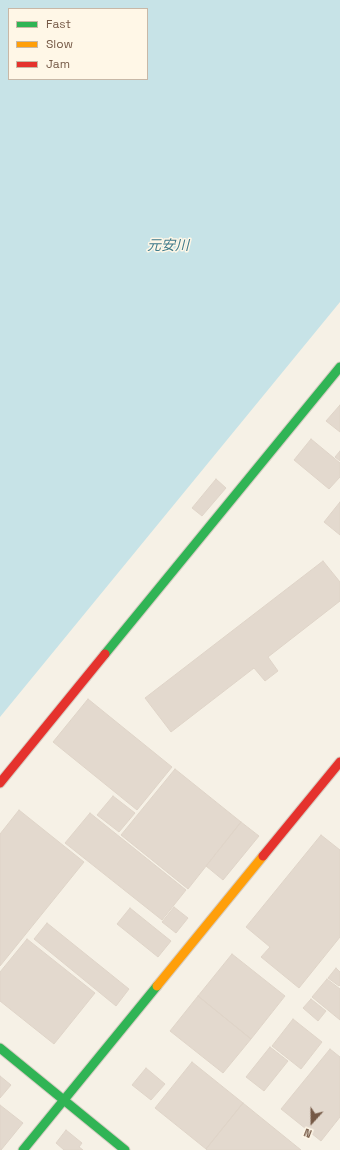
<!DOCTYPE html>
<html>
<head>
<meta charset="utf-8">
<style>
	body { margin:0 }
	#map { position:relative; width:340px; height:1150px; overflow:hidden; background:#f6f1e6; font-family:"Space Grotesk",sans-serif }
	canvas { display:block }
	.legend { position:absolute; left:8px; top:8px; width:140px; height:72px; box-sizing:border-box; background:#fff7e7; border:1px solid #c8b8a7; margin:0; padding:5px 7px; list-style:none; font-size:12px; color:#755946 }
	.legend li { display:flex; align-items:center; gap:8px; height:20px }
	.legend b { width:20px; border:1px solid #c8b8a7 }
	.north { position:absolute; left:292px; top:1102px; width:40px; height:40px; -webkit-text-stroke:3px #fff7e7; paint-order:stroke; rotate:201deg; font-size:11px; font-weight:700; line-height:16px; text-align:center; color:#755946 }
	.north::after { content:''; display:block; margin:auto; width:14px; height:18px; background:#755946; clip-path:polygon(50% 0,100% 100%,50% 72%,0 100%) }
</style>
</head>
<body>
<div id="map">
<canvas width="340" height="1150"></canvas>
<ul class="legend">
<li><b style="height:5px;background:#30b455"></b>Fast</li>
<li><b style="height:5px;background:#ff9f0a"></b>Slow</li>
<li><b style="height:5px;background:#e5322d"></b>Jam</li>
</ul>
<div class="north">N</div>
</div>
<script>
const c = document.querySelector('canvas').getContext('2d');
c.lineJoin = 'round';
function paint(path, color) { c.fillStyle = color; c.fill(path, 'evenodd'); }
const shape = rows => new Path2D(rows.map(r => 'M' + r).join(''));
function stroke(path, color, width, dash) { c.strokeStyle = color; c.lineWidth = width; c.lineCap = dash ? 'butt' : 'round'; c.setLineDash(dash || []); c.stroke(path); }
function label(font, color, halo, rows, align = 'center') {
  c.font = font + ' "Space Grotesk","Noto Sans JP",sans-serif'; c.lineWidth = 3; c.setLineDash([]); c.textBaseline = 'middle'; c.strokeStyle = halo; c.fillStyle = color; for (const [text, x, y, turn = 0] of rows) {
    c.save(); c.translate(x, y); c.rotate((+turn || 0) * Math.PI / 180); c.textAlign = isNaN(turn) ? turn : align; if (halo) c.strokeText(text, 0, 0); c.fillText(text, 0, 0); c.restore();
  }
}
paint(shape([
	[0,0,340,0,340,302,0,717],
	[9,9,147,9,147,79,9,79]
]), '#c7e3e7');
const building = shape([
	[340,405,340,432,326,421,340,405],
	[311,439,340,463,340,477,329,489,294,460,311,439],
	[340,451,340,461,335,457,340,451],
	[216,479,226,488,202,516,192,508,216,479],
	[340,502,340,535,324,522,340,502],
	[323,561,340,582,340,601,268,657,278,671,265,681,254,668,171,732,145,698,323,561],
	[88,699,172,767,137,810,53,742,88,699],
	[175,769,241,822,188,889,121,835,175,769],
	[113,796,135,813,119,832,97,815,113,796],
	[19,810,84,862,0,966,0,834,19,810],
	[90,813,186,890,162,920,65,843,90,813],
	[241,822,259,836,223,880,206,866,241,822],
	[321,835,340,850,340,937,299,988,261,957,270,947,246,927,321,835],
	[174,907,188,918,176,933,162,922,174,907],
	[130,908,171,941,158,957,117,924,130,908],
	[47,923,129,989,116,1006,34,939,47,923],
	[27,939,95,993,54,1044,0,1001,0,972,27,939],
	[232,954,285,996,251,1039,198,996,232,954],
	[336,968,340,972,340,985,339,986,328,978,336,968],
	[327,979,340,989,340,1020,312,997,327,979],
	[198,996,251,1039,223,1073,170,1031,198,996],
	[311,999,326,1011,318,1021,303,1008,311,999],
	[293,1019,322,1042,301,1069,272,1046,293,1019],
	[270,1047,288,1061,264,1091,246,1077,270,1047],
	[330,1049,340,1057,340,1117,321,1141,281,1109,330,1049],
	[192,1062,243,1103,206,1149,155,1108,192,1062],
	[146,1068,165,1084,151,1100,132,1085,146,1068],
	[0,1076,11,1085,0,1098,0,1076],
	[243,1103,301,1150,207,1150,206,1149,243,1103],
	[0,1105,23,1123,1,1150,0,1150,0,1105],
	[66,1130,82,1143,79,1147,83,1150,64,1150,56,1143,66,1130]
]);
paint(building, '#e3d9ce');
stroke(building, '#dfd4c8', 1);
const fast = shape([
	[105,654,340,367],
	[0,1048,125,1150],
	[23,1150,157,986]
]);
const slow = shape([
	[157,986,263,856]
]);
const jam = shape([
	[0,783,105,654],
	[263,856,340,762]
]);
stroke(fast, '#d7cdc3', 11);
stroke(slow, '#d7cdc3', 11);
stroke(jam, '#d7cdc3', 11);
stroke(fast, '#30b455', 9);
stroke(slow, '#ff9f0a', 9);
stroke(jam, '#e5322d', 9);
label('italic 14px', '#3f7a8a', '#fff7e7', [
	["元安川",168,246]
]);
</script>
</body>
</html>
